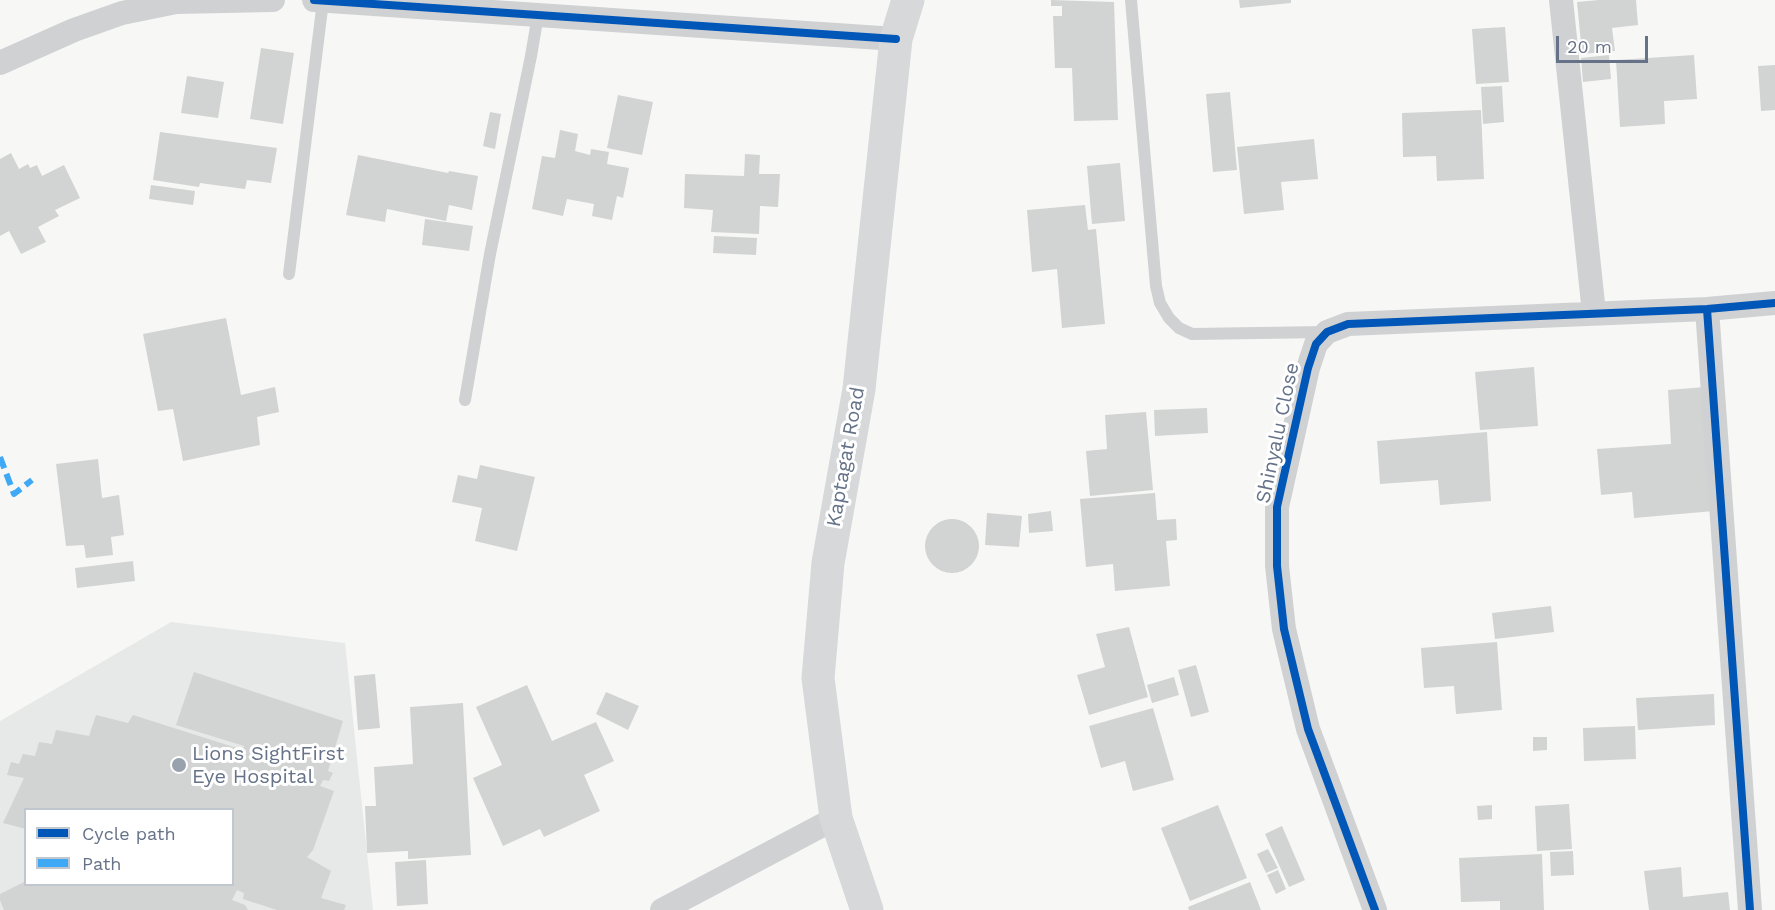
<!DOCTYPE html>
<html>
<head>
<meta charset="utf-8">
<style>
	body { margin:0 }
	#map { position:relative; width:1775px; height:910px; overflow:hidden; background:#f7f7f6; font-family:"Work Sans",sans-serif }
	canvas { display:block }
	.legend { position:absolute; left:24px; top:808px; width:210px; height:78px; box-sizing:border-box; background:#fff; border:2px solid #c1c7cf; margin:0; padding:8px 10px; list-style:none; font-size:18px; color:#657287 }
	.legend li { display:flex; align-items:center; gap:12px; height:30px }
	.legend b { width:30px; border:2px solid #c1c7cf }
	.scale { position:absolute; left:1556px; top:36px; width:92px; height:27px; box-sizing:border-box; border:3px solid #657287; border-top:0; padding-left:8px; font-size:18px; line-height:21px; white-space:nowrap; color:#657287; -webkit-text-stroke:4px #fff; paint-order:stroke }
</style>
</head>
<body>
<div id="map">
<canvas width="1775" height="910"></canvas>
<ul class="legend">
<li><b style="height:8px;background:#0057b8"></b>Cycle path</li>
<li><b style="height:8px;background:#3fa9f5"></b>Path</li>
</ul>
<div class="scale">20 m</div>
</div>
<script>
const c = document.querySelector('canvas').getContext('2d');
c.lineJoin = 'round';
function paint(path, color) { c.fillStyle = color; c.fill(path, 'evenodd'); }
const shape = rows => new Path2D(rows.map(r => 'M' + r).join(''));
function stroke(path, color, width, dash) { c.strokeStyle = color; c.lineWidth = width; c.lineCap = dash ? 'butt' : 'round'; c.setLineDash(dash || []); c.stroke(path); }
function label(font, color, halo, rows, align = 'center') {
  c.font = font + ' "Work Sans",sans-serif'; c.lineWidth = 6; c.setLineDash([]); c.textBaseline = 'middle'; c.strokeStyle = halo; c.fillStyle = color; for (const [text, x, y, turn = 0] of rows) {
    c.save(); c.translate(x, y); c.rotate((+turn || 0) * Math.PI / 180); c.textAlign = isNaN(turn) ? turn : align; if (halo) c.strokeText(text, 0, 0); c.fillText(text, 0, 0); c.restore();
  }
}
paint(shape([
	[171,622,345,643,373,910,0,910,0,721],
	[26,810,232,810,232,884,26,884]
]), '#e7e8e8');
paint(shape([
	[1051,0,1114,2,1118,120,1074,121,1072,68,1055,68,1053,16,1062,16,1062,6,1051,6],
	[1239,0,1291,0,1291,3,1240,8],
	[1599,0,1636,0,1638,25,1612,28,1615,51,1582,54,1577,2],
	[1505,27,1509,82,1476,84,1472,29],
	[261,48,294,53,283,124,250,119],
	[1609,55,1611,79,1583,82,1581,58],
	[1694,55,1697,99,1664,101,1665,124,1620,127,1616,60],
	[1775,65,1775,110,1761,111,1758,66],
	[187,76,224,82,218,118,181,113],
	[1502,86,1504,122,1483,124,1481,87],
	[1230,92,1237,170,1213,172,1206,94],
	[618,95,653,102,642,155,607,148],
	[1481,110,1484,179,1437,181,1436,156,1403,157,1402,113],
	[490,112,501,114,495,149,483,146],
	[560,130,578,134,575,151,590,155,591,149,609,152,607,164,629,168,623,198,617,196,612,220,592,216,594,204,567,199,563,216,532,209,542,156,555,158],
	[160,132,277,148,271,183,247,180,245,189,200,183,199,187,153,180],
	[1314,139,1318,179,1281,182,1284,210,1244,214,1237,147],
	[11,153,19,169,28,164,30,168,37,165,42,176,64,165,80,198,55,210,59,216,38,227,46,242,21,254,9,231,0,236,0,159],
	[745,154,760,155,759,174,780,174,778,207,760,206,759,234,711,232,713,210,684,208,685,174,744,176],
	[358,155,448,173,449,171,478,176,472,210,449,205,446,221,387,209,385,222,346,215],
	[1120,163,1125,221,1092,224,1087,166],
	[151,185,195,191,193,205,149,199],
	[1085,205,1088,230,1096,229,1105,324,1062,328,1057,269,1032,272,1027,210],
	[425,219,473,226,469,251,422,245],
	[714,236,757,238,756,255,713,253],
	[226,318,241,395,275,387,279,412,257,417,260,445,183,461,173,409,158,411,143,334],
	[1534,367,1538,426,1480,430,1475,372],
	[1705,387,1714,511,1634,518,1632,492,1601,495,1597,449,1671,444,1668,390],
	[1207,408,1208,433,1155,436,1154,410],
	[1146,412,1153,490,1090,496,1086,451,1107,449,1105,415],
	[1487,432,1491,501,1440,505,1438,480,1380,484,1377,441],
	[98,459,102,498,119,495,124,535,111,537,113,555,86,558,84,545,66,546,56,464],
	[480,465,535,477,517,551,475,541,482,508,452,502,458,475,477,479],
	[1155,493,1157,520,1176,519,1177,540,1166,541,1170,586,1115,591,1113,564,1086,567,1080,499],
	[1051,511,1053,531,1029,533,1028,514],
	[987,513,1022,516,1019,547,985,545],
	'925 546a27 27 0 1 1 54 0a27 27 0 1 1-54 0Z',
	[133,561,135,581,77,588,75,568],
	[1551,606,1554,632,1495,639,1492,613],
	[1129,627,1148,697,1089,715,1077,675,1105,667,1096,634],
	[1497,642,1502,710,1456,714,1454,686,1424,688,1421,648],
	[1196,665,1209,712,1191,717,1178,670],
	[194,672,343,721,328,771,333,773,329,781,323,780,320,786,334,791,313,850,307,857,331,871,321,898,346,905,344,910,277,910,243,899,244,893,237,890,232,900,245,905,248,910,4,910,0,900,0,894,26,881,26,884,232,884,232,810,26,810,26,829,3,823,24,778,7,775,11,762,19,764,23,754,35,756,39,742,52,744,56,730,89,736,96,715,128,723,133,715,243,750,244,746,176,725],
	[375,674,380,728,358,730,354,676],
	[1174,677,1179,695,1152,703,1147,685],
	[527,685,552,741,596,722,614,761,584,775,600,811,544,837,540,829,503,846,473,778,502,765,476,707],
	[606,692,639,706,628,730,596,714],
	[1714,694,1715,725,1638,730,1636,698],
	[463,703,471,855,408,859,408,851,367,853,365,806,376,806,374,767,413,764,410,707],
	[1153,708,1174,780,1133,791,1125,761,1101,768,1089,726],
	[1635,726,1636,759,1584,761,1583,728],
	[1533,737,1547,737,1547,750,1533,751],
	[1569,804,1572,849,1537,851,1535,806],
	[1218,805,1247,878,1190,901,1161,828],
	[1492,805,1492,819,1478,820,1477,806],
	[1282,826,1305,880,1289,887,1265,834],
	[1268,849,1278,868,1266,873,1257,854],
	[1573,851,1574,875,1551,876,1550,852],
	[1542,854,1544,910,1500,910,1500,901,1461,902,1459,858],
	[426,860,428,904,397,906,395,862],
	[1681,867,1683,897,1728,892,1730,910,1649,910,1644,871],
	[1278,870,1286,889,1276,894,1267,875],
	[1250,882,1261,910,1189,910,1188,907]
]), '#d2d3d3');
stroke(shape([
	[1131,0,1156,286,1160,303,1169,318,1179,328,1192,334,1325,332],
	[289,274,323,1],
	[465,400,490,254,531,56,538,15]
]), '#d0d1d2', 12);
stroke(shape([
	[314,0,896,39],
	[1561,0,1594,313],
	[0,63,74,30,122,13,176,2,273,0],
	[1707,309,1750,910],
	[662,910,836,818],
	[1375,910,1308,729,1284,629,1277,566,1277,507,1308,368,1316,344,1327,332,1348,324,1707,309,1775,303]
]), '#d0d1d2', 24);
stroke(shape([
	[867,910,836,818,818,678,828,563,859,389,896,39,908,0]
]), '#d6d8da', 33);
stroke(shape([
	[0,457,14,494,32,480]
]), '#3fa9f5', 6, [12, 6]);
stroke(shape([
	[314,0,896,39],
	[1707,309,1750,910],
	[1375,910,1308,729,1284,629,1277,566,1277,507,1308,368,1316,344,1327,332,1348,324,1707,309,1775,303]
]), '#0057b8', 8);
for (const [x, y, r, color] of [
	[179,765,8,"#98a1ae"]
]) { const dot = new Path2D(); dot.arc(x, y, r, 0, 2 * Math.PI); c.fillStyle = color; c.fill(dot); stroke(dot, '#fff', 2); }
label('20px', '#657287', '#fff', [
	["Shinyalu Close",1278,433,-78],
	["Kaptagat Road",846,457,-80]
]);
label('20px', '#657287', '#fff', [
	["Lions SightFirst",192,754],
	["Eye Hospital",192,777]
], 'left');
</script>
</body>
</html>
